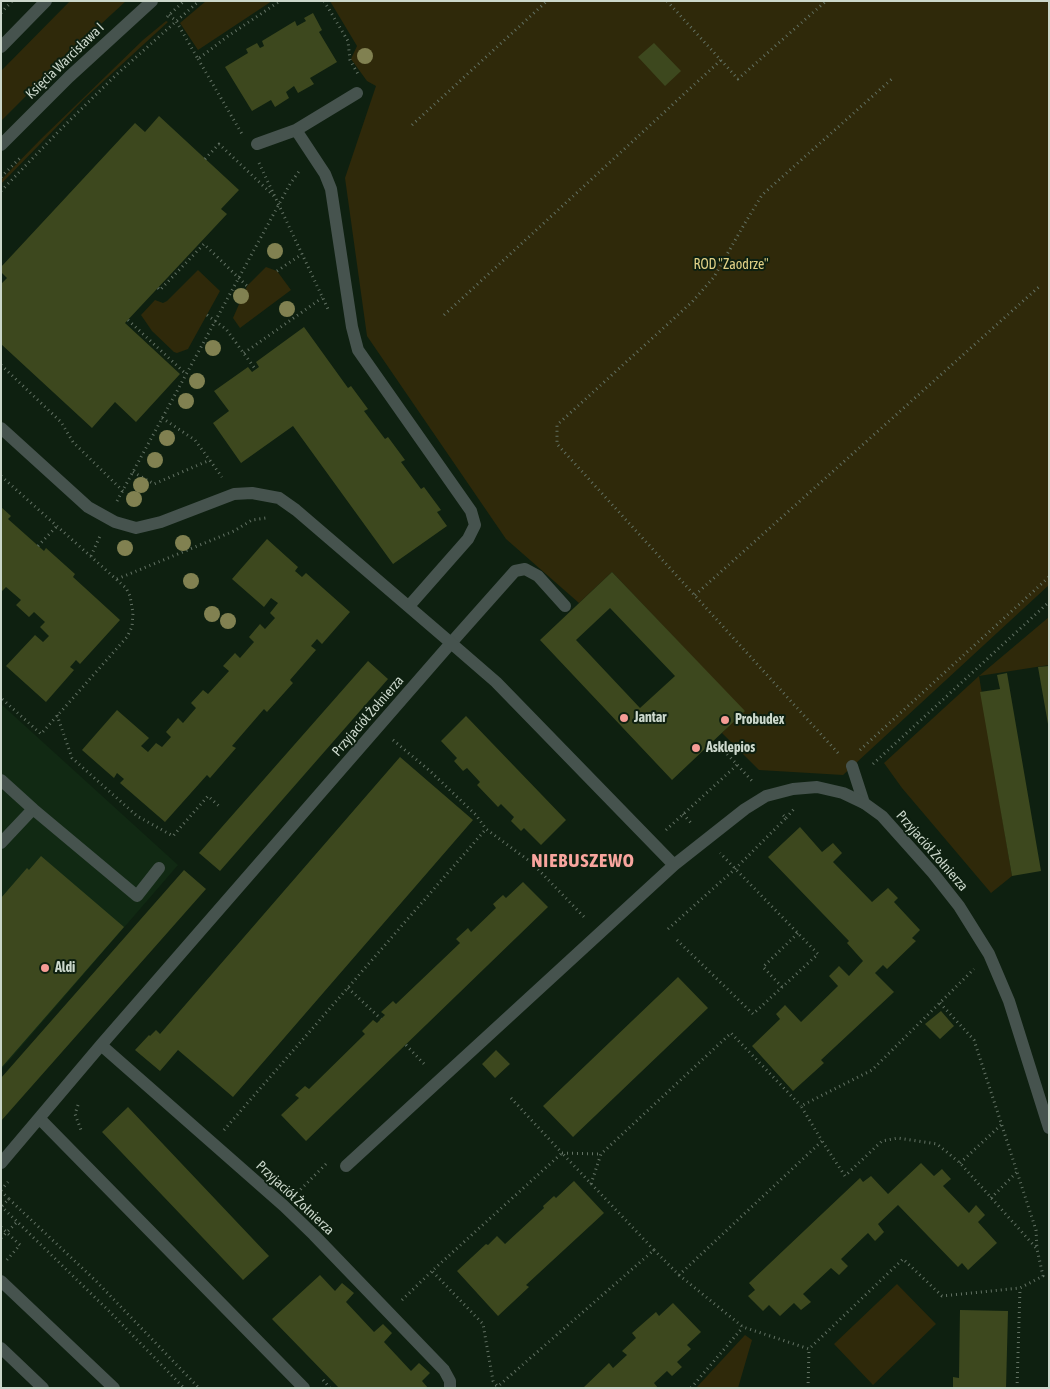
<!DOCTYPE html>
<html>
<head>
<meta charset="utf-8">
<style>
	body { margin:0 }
	#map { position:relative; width:1050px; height:1389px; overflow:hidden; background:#0e2010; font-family:"Asap Condensed",sans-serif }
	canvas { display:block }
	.frame { position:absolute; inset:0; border:2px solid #cbd7cb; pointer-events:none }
</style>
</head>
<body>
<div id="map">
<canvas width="1050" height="1389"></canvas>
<div class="frame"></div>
</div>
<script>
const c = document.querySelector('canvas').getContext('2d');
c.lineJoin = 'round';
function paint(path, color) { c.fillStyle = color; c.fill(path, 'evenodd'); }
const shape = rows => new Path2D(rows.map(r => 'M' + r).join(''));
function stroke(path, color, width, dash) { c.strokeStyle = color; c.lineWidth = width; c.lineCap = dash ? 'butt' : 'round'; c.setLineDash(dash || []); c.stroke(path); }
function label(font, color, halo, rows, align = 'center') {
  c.font = font + ' "Asap Condensed",sans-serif'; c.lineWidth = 4; c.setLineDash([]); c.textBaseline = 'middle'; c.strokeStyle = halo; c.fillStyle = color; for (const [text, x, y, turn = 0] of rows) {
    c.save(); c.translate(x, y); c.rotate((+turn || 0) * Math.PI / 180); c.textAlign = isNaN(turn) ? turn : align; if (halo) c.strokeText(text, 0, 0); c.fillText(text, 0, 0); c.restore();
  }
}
paint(shape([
	[1,704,178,865,1,1070]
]), '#112913');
paint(shape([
	[70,1,126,1,62,60,1,121,1,71],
	[206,1,272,1,198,50,180,23],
	[330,1,1049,1,1049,585,843,775,759,770,722,733,742,709,612,572,579,603,506,539,367,336,345,178,376,86,367,81,351,59,357,46],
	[166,21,168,22,83,100,1,184,1,180,41,139,143,40],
	[266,267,277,271,291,290,240,328,233,318,247,286],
	[198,270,220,291,188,349,177,353,174,352,152,331,141,315,155,300,163,303,167,301],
	[1049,617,1049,665,979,676,1012,876,991,893,902,788,884,763,979,676],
	[897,1284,936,1324,873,1385,834,1344],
	[745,1335,752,1340,738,1388,696,1388]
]), '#2f290a');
paint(shape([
	[313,13,322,30,319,32,337,62,310,78,314,84,298,93,294,86,286,92,289,98,275,107,271,100,252,111,225,67,248,53,246,49,257,43,260,48,264,46,262,41,295,21,297,26,306,21,304,18],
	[654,43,681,71,665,86,638,57],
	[159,116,239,190,221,209,227,214,125,323,180,374,136,422,115,402,92,428,1,344,1,284,7,278,1,272,1,267,135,123,145,132],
	[304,327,348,388,351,386,368,409,364,411,385,439,388,437,405,460,401,462,421,489,424,487,441,510,437,512,447,526,393,564,293,426,241,463,213,423,229,411,214,391,248,367,252,372,259,367,256,362],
	[1,507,11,516,8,519,44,551,46,548,75,574,73,577,120,620,80,664,76,660,70,667,74,670,46,702,6,666,35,635,43,642,49,636,40,627,45,622,34,612,29,617,16,605,21,600,6,587,1,592],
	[267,539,298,567,295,571,302,577,306,573,350,612,322,644,317,639,311,646,316,650,290,680,293,683,267,712,264,709,232,746,236,748,210,778,207,775,165,822,120,783,124,779,117,773,114,778,82,750,117,710,149,738,141,746,148,752,156,743,162,747,171,737,166,732,178,718,183,723,196,708,191,703,203,690,208,694,229,671,223,666,235,653,240,658,254,642,249,637,260,624,265,629,275,618,270,613,278,603,271,598,264,607,232,579],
	[612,572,745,711,672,780,540,640],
	[610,608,675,676,640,708,576,640],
	[368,661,388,679,220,871,199,853],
	[1049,666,1049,724,1048,724,1038,667],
	[1007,673,1041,871,1012,876,980,692,1000,689,997,675],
	[466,716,566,820,541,845,524,828,521,831,511,821,514,817,501,804,498,807,477,785,480,782,467,768,463,771,454,761,457,758,441,741],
	[400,757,473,820,233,1097,178,1050,160,1071,135,1050,149,1035,150,1036,156,1030,160,1034],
	[800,827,822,852,833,843,842,853,833,862,872,902,888,888,898,898,894,902,920,930,912,938,916,941,887,969,883,965,875,973,894,992,821,1060,824,1063,793,1091,752,1046,780,1019,776,1014,785,1005,801,1022,838,986,829,976,839,966,849,976,863,961,847,943,849,941,768,857],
	[41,856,124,927,1,1068,1,898,27,868,29,870],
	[184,870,206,889,1,1121,1,1078],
	[523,882,548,907,306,1141,281,1115,299,1098,295,1095,305,1086,309,1089,365,1034,362,1031,373,1020,377,1023,385,1015,381,1012,393,1001,396,1004,460,943,456,939,468,928,471,932,496,908,493,904,503,895,506,898],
	[678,977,708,1008,573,1137,543,1106],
	[941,1011,954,1026,940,1039,925,1024],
	[496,1050,510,1064,495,1078,482,1064],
	[128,1107,269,1256,243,1280,102,1132],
	[921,1163,934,1176,942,1169,951,1179,943,1186,969,1213,976,1205,985,1215,978,1222,997,1243,968,1270,962,1263,958,1267,898,1205,878,1224,884,1232,875,1241,868,1233,841,1259,848,1266,839,1275,831,1268,803,1294,811,1302,801,1310,794,1303,780,1316,769,1305,763,1311,748,1296,755,1290,749,1283,860,1178,863,1182,871,1176,888,1194],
	[574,1181,604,1213,526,1285,529,1287,498,1316,457,1271,486,1244,488,1245,497,1236,505,1244,544,1208,543,1206,554,1196,556,1198],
	[320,1275,335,1291,342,1283,354,1293,346,1302,374,1332,383,1324,392,1333,384,1342,411,1371,419,1363,430,1373,422,1381,428,1388,339,1388,272,1319],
	[673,1303,701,1332,687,1345,691,1349,677,1362,682,1367,672,1376,667,1371,654,1383,658,1388,583,1388,609,1363,613,1368,627,1355,622,1351,636,1338,632,1333,656,1312,659,1316],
	[960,1310,1008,1311,1006,1388,953,1388,953,1377,959,1378]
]), '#3d481e');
stroke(shape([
	[324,1,348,41,350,60,358,74],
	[667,1,738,79,826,1],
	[1,13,12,1],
	[169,15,176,21,198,59,228,36,280,1],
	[167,17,184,1],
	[198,59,242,134],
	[412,125,547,1],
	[205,159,219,144,275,197],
	[259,163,328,309],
	[1,177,20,158],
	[1,191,62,128,116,75,199,1],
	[277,271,302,254],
	[158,288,160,290,204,244,247,286],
	[207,315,226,329,256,370],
	[444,315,721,60],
	[128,320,186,374],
	[244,353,322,298],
	[1,365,61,422,73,442,123,491],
	[162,418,195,440,222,477],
	[133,472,154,484,210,460],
	[1,476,126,588,130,596,133,613,132,627,127,637,41,734,1,698],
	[117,501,290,184,300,170],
	[38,546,57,526],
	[91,556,100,536],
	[117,579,234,531,252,520,266,518],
	[695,595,1041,285],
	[57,715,72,758,137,816,173,836,208,796,220,807],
	[393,740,430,771,476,815,486,829],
	[717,743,753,782],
	[860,750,1049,577],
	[838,753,557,444,557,425,692,302,714,277,745,223,762,195,894,77],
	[873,764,1049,602],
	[683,814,693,825],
	[786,818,794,809],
	[666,830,737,765],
	[668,929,735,869,786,818,781,813],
	[677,940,753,1014,818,954,720,853],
	[782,987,763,967,798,933],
	[348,988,381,1019],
	[940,1003,974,1040,1036,1230,1037,1249],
	[406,1045,426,1066],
	[511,1098,562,1153,601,1154],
	[78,1105,75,1114,81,1130],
	[224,1130,486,829,532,863,586,919],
	[960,1163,1002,1124],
	[591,1184,601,1154,731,1033,801,1106],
	[1,1190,8,1182],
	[1,1191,9,1199,1,1207],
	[297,1193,326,1164],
	[991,1198,1017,1172],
	[9,1199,96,1281,199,1388],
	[1,1206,110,1312,184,1388],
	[1,1227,20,1245,5,1262],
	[1,1238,17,1222],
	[654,1250,679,1275,822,1141,801,1106,872,1070,974,969],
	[679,1275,743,1327,809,1349,903,1259,942,1296,1020,1288,1043,1276,1037,1249,960,1163,937,1144,898,1138,882,1141,845,1176,822,1141],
	[402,1300,432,1271],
	[323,1380,330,1388],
	[496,1388,654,1250,562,1153,432,1271,483,1324,493,1381,498,1387],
	[691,1388,743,1327],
	[808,1388,809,1349],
	[1017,1388,1020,1288]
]), '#637264', 3, [1, 4]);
stroke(shape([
	[451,643,515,571,525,569,538,576,565,606],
	[852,766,864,803],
	[1,780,33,809],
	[1,843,33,809,137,896,159,868]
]), '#46534e', 12);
stroke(shape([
	[296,130,325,174,331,189,352,327,358,350,471,511,475,525,468,539,409,606],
	[257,144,296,130,357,93],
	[1,428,88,507,115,522,136,528,161,522,234,494,252,493,279,498,296,510,451,643],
	[101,1045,284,1206,314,1235,444,1370,450,1381,450,1388],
	[39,1118,304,1388],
	[1,1163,101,1045,451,643,496,682,674,865,745,809,766,796,793,789,817,787,843,793,864,803,882,816,933,873,959,906,989,954,1009,1001,1049,1128],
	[346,1166,674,865]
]), '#46534e', 12);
stroke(shape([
	[1,47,46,1],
	[1,145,69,77,152,1],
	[1,1281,114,1388],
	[1,1348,43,1388]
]), '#46534e', 12);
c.fillStyle = '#818151';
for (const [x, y] of [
	[365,56],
	[275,251],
	[241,296],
	[287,309],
	[213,348],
	[197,381],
	[186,401],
	[167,438],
	[155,460],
	[141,485],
	[134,499],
	[183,543],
	[125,548],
	[191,581],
	[212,614],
	[228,621]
]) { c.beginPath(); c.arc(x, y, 8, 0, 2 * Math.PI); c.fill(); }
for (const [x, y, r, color] of [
	[624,718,5,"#f59c95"],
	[725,720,5,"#f59c95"],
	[696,748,5,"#f59c95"],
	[45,968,5,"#f59c95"]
]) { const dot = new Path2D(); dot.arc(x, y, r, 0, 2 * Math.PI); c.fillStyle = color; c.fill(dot); stroke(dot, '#0e2010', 2); }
label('14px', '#cbd7cb', '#0e2010', [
	["Księcia Warcisława I",65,61,-44],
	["Przyjaciół Żołnierza",368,716,-49],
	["Przyjaciół Żołnierza",932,851,49],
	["Przyjaciół Żołnierza",295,1198,43]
]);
label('14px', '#dfd086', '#0e2010', [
	["ROD \"Zaodrze\"",731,265]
]);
label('bold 14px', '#cbd7cb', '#0e2010', [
	["Jantar",634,718],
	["Probudex",735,720],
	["Asklepios",706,748],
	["Aldi",55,968]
], 'left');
c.letterSpacing = '1px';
label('bold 19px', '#f8a59e', '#0e2010', [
	["NIEBUSZEWO",583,861]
]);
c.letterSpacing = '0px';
</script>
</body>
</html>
